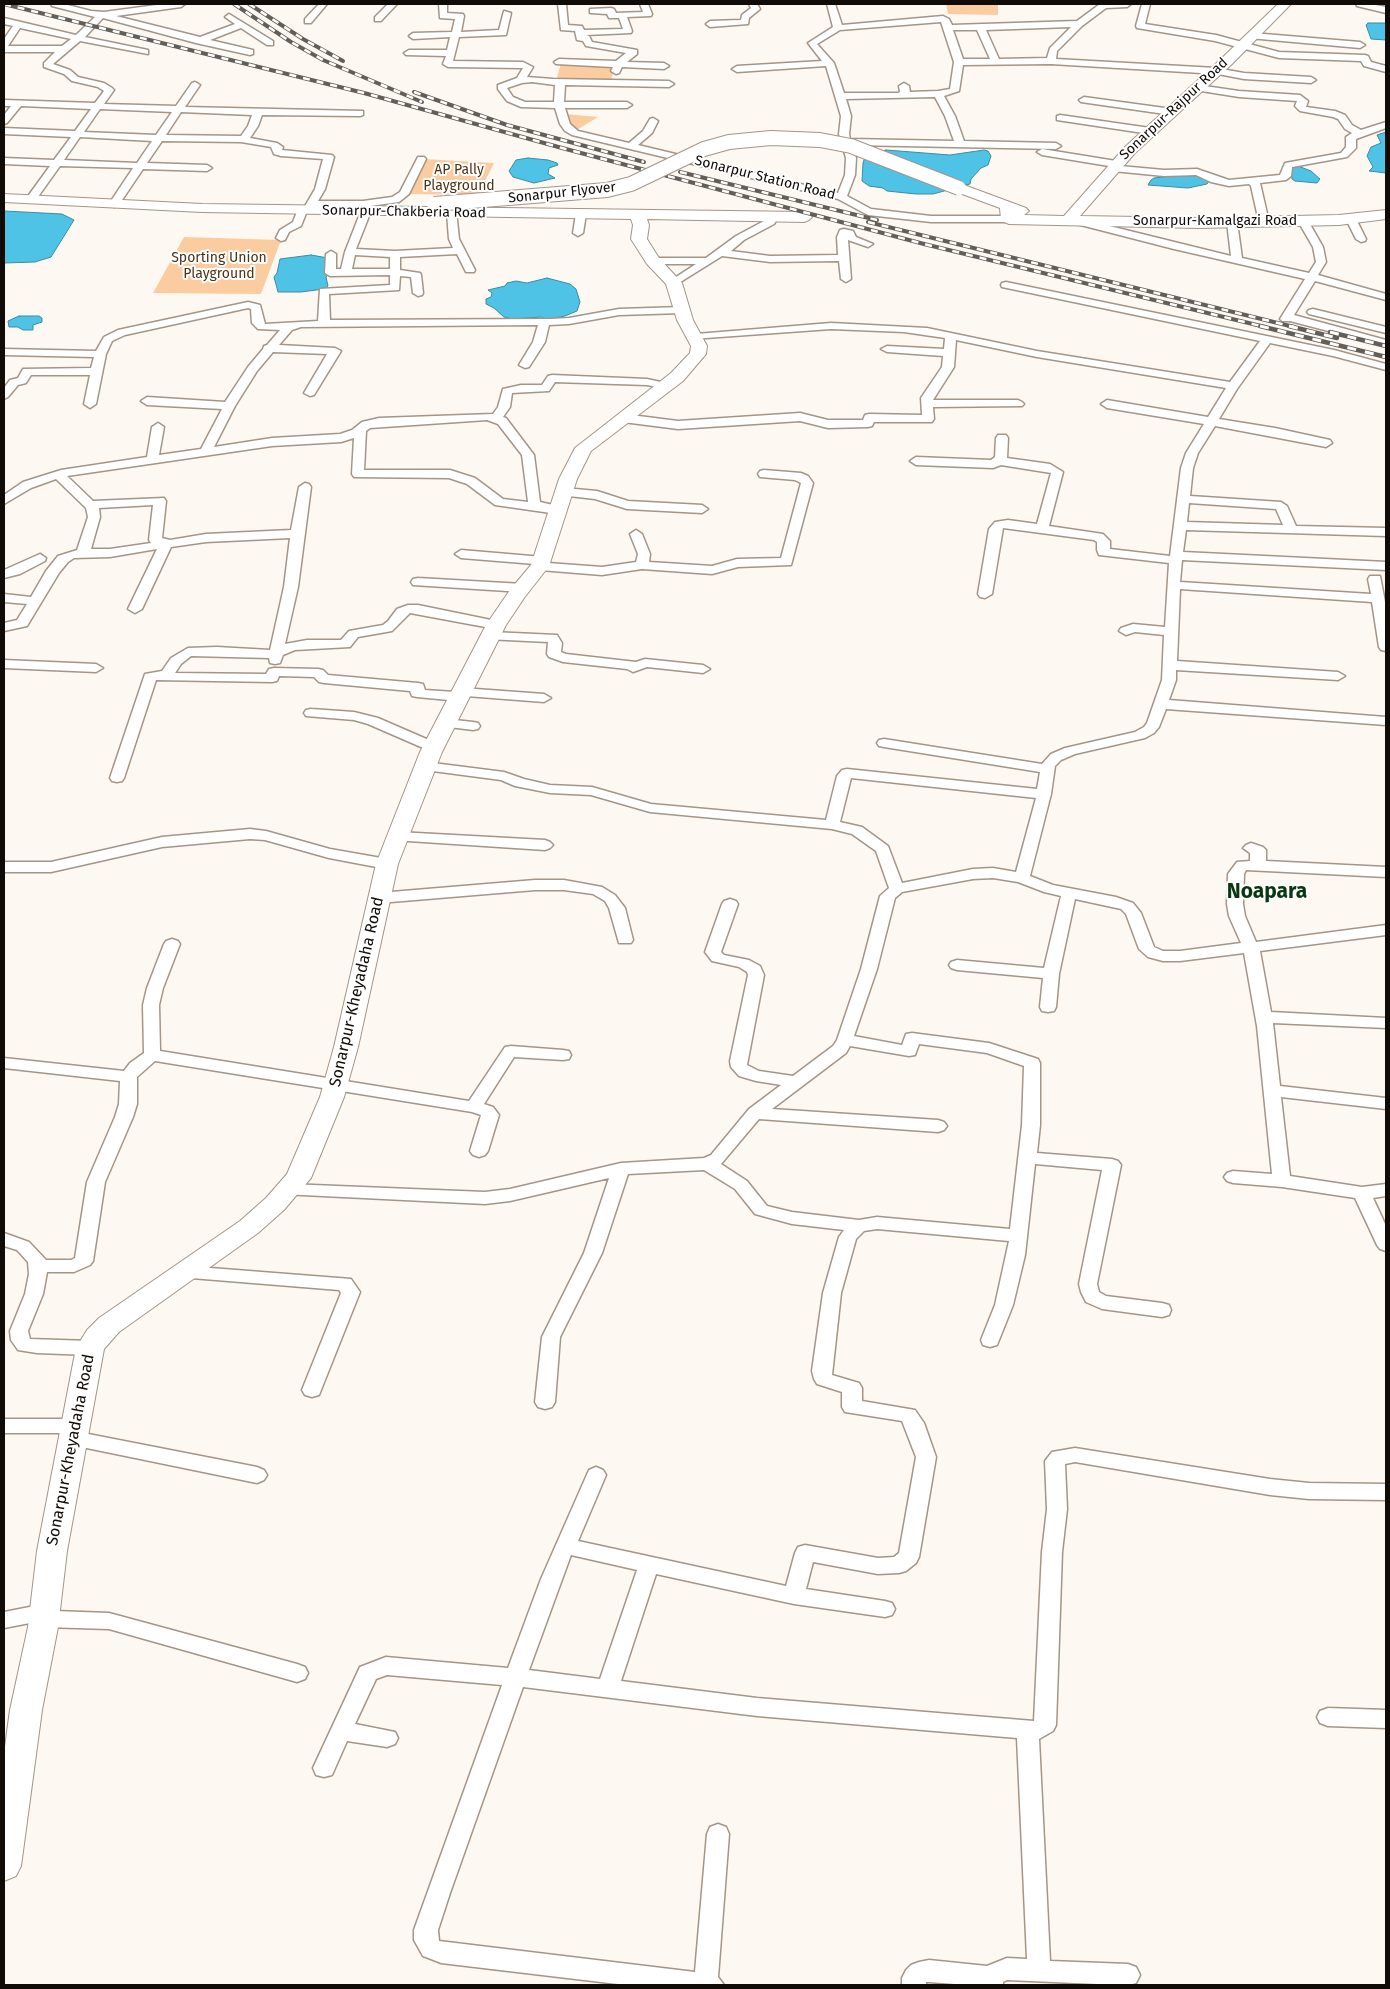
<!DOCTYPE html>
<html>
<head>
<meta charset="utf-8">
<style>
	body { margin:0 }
	#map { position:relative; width:1390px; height:1989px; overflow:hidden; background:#fef8f2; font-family:"Fira Sans",sans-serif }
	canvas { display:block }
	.frame { position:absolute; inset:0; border:5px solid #100b06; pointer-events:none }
</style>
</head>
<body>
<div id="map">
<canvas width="1390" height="1989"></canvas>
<div class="frame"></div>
</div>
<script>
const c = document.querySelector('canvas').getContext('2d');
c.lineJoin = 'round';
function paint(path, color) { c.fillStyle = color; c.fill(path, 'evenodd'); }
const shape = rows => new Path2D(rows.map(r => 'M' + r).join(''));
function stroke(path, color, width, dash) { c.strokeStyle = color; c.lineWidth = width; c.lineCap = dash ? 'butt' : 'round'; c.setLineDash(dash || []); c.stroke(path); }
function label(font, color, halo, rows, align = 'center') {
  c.font = font + ' "Fira Sans",sans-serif'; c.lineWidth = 4; c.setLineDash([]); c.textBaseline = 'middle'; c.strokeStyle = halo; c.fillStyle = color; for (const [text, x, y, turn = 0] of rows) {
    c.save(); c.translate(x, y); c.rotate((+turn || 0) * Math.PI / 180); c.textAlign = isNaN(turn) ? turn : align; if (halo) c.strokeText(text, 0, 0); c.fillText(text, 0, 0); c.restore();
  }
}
paint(shape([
	[946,4,998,4,998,15,948,14],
	[561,63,615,64,611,82,556,81],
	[565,114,598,117,575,131,571,129],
	[424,159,494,163,478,195,407,194],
	[184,237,281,240,261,294,153,293]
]), '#fbcc9f');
const water = shape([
	[1368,23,1386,23,1386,40,1371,39,1366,25,1368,23],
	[1386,132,1386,173,1369,171,1373,167,1367,156,1371,147,1381,143,1377,135,1386,132],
	[886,150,950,155,984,150,988,151,991,156,988,165,981,168,971,179,970,184,933,194,916,194,887,191,883,188,869,186,862,181,863,163,865,157,886,150],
	[528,158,548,160,557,163,558,165,549,168,548,174,555,178,534,183,513,177,509,171,516,160,528,158],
	[1298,166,1311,171,1320,179,1317,183,1295,181,1292,179,1291,168,1298,166],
	[1194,173,1209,181,1207,184,1188,188,1148,185,1151,180,1154,178,1194,173],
	[4,211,62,214,74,220,51,257,35,262,4,263,4,211],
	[311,255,328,258,334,268,326,277,328,286,324,289,301,292,278,292,274,277,277,273,280,259,311,255],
	[547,278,570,284,576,289,580,302,577,311,565,316,545,320,542,317,512,319,504,317,494,308,486,304,486,299,491,297,492,293,488,290,505,286,507,283,516,281,527,283,547,278],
	[19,316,39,316,42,318,42,322,33,325,33,330,23,330,18,327,9,327,8,321,19,316]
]);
paint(water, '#4ec3e6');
stroke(water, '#3b8ca3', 1);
const street = shape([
	[51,4,64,4,91,11,104,12,164,4,185,4,181,7,116,16,200,37,235,24,225,17,229,14,273,41,273,45,267,45,241,28,210,40,253,50,253,54,250,55,196,43,103,18,85,37,148,50,148,54,80,41,53,64,70,70,78,77,104,83,112,88,114,90,104,104,176,106,192,83,195,82,200,85,185,107,363,111,363,115,360,116,262,115,258,126,250,138,277,143,283,147,282,150,332,155,334,157,325,189,318,201,363,201,392,197,400,192,418,157,424,157,426,159,409,194,399,202,363,207,315,207,313,210,307,211,301,226,289,232,285,240,281,241,276,238,280,230,293,222,298,209,304,208,315,189,323,159,281,156,274,154,271,147,241,142,162,141,147,163,207,165,212,168,207,171,143,169,118,206,114,207,109,204,133,168,60,166,35,201,27,201,26,199,50,166,4,164,4,158,54,160,71,137,4,134,4,128,75,131,91,109,21,106,7,123,4,124,4,115,11,106,4,106,4,100,95,103,104,91,98,87,72,81,64,74,44,67,44,63,55,52,4,52,4,39,13,26,4,24,4,18,76,35,95,17,52,6,51,4],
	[20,28,71,39,62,46,8,46,20,28],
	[100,109,172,112,156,135,84,132,100,109],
	[181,112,252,115,248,126,241,136,166,135,181,112],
	[80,137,152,141,137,163,64,160,80,137],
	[319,4,327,4,311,23,305,23,305,19,319,4],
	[388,4,397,4,381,21,375,21,375,17,388,4],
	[439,4,447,4,447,13,463,14,464,16,461,32,499,30,504,11,511,13,506,35,459,37,453,61,523,62,533,67,527,77,553,79,669,81,674,84,669,87,565,85,564,102,627,102,632,105,627,108,565,108,570,124,578,131,629,143,643,131,650,119,653,118,658,121,652,133,638,145,838,193,845,175,846,158,839,134,841,116,826,66,737,72,732,69,737,66,822,61,808,43,833,27,827,4,835,4,842,25,943,16,949,19,952,25,1077,21,1100,4,1131,4,1127,7,1106,8,1082,26,1057,51,1056,59,1216,68,1244,73,1311,77,1316,80,1311,83,1244,79,1218,74,1051,64,963,65,959,91,944,96,955,116,964,141,1056,143,1061,146,1056,149,852,145,856,158,855,175,847,196,871,209,931,216,1009,216,1014,219,1009,222,931,222,868,215,838,199,572,135,565,131,560,124,555,108,521,107,507,101,498,89,498,85,517,78,523,68,448,67,443,64,446,56,406,55,404,53,409,50,447,50,450,37,413,39,409,36,413,33,452,32,455,19,440,18,439,4],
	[941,22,954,62,950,89,938,91,910,92,909,86,904,83,899,86,900,92,898,93,844,93,834,63,817,44,840,30,941,22],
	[1071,27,1050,48,1047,58,999,59,986,30,1071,27],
	[953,30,977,30,990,59,963,59,953,30],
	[532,82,555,85,554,102,525,102,513,97,507,88,522,83,532,82],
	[935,97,945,116,954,141,850,139,849,134,851,116,846,99,935,97],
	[558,4,566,4,568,25,582,26,584,30,623,29,619,18,609,18,607,14,590,13,590,9,611,8,614,9,616,13,643,12,640,4,648,4,652,14,651,16,627,17,632,31,631,33,586,35,589,36,592,42,637,50,637,54,627,62,664,63,669,66,664,69,622,67,619,73,616,74,611,71,613,67,556,64,554,62,559,59,616,61,626,53,586,46,583,41,577,40,575,31,561,30,558,4],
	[749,4,757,4,760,9,749,18,748,24,710,27,706,24,710,21,741,20,742,15,751,8,749,4],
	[1142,4,1150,4,1145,24,1216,35,1279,52,1365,55,1368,56,1371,62,1386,66,1386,72,1364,66,1361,61,1279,58,1215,41,1137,28,1136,26,1142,4],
	[1356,4,1370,4,1386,7,1386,13,1357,6,1356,4],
	[1252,33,1360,42,1365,45,1360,48,1249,38,1249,34,1252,33],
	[1198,85,1239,91,1300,95,1308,101,1306,107,1335,111,1345,115,1352,125,1361,130,1386,122,1386,128,1356,139,1356,148,1347,157,1292,167,1291,176,1286,180,1260,183,1269,222,1264,225,1259,222,1251,186,1249,184,1229,186,1211,182,1196,175,1164,176,1113,171,1109,170,1109,166,1042,155,1037,152,1042,149,1116,161,1120,162,1120,166,1164,170,1197,169,1229,180,1280,175,1285,163,1341,153,1346,147,1346,137,1352,133,1345,129,1338,119,1333,117,1300,111,1295,106,1297,101,1239,97,1195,90,1193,88,1198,85],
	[1084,97,1172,109,1177,112,1172,115,1081,102,1079,100,1084,97],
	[1060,115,1150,128,1155,131,1150,134,1057,120,1057,116,1060,115],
	[366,208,371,211,356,249,395,251,453,248,449,239,447,213,452,210,456,211,459,239,475,270,474,272,466,272,457,254,400,257,400,270,420,273,421,275,423,293,422,295,418,296,413,293,411,277,400,276,399,290,329,294,330,320,551,319,569,318,619,309,682,307,688,310,682,313,619,315,569,324,549,325,545,342,529,367,525,368,519,365,533,342,538,325,301,327,292,330,279,345,335,348,341,351,314,395,310,396,304,393,327,354,273,352,257,371,235,406,214,447,272,438,340,434,352,430,362,422,379,418,493,414,498,407,503,389,521,385,542,385,548,376,552,375,647,379,670,384,672,386,666,389,647,385,555,382,549,391,512,393,510,407,503,417,506,418,534,455,540,502,562,507,564,510,562,513,558,514,495,505,467,484,449,478,354,477,352,474,354,438,341,442,272,446,67,476,93,501,164,498,166,501,162,538,170,540,206,534,291,530,299,487,305,483,309,484,311,487,298,587,285,644,307,640,341,640,349,631,383,625,388,621,397,609,408,605,418,605,496,621,503,625,496,629,410,613,392,631,358,637,350,647,295,650,283,655,280,663,275,664,270,663,269,658,191,656,181,664,175,673,266,674,269,669,274,668,318,669,323,670,328,675,418,683,423,684,425,690,455,692,457,689,462,688,544,694,551,698,544,702,466,696,464,700,459,701,417,697,412,696,410,691,324,683,319,682,314,677,279,676,277,681,272,682,156,680,124,778,122,781,117,782,112,781,110,778,145,674,162,671,171,658,188,648,217,647,270,650,284,587,290,538,206,542,171,547,142,609,135,613,128,609,157,549,110,557,74,558,68,562,59,573,27,626,4,631,4,623,17,620,27,604,4,602,4,594,31,597,46,571,58,556,77,550,88,517,86,508,56,479,31,488,4,504,4,495,23,482,61,470,147,457,152,427,158,423,164,427,159,455,201,449,222,409,147,405,141,401,147,397,225,402,248,367,263,349,264,346,267,345,280,330,258,329,252,323,251,309,248,308,125,335,112,341,106,354,96,404,90,408,84,404,90,375,31,375,26,383,18,385,8,397,4,399,4,388,10,380,18,378,23,369,91,368,94,357,4,355,4,349,96,351,104,337,118,330,248,302,260,305,265,324,318,321,320,289,390,285,390,275,330,276,325,273,326,254,331,251,336,254,336,269,341,269,345,252,361,211,366,208],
	[355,255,390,257,390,269,352,269,355,255],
	[487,420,498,424,522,455,528,502,503,499,475,478,450,470,364,470,366,431,370,428,487,420],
	[153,505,149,540,151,543,110,549,91,549,100,517,99,508,153,505],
	[581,211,586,214,583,233,578,236,573,233,576,214,581,211],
	[774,213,779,216,774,224,744,240,731,251,770,256,838,255,837,237,840,230,844,229,853,231,856,237,873,244,868,247,848,240,851,279,846,282,841,279,839,261,770,262,722,256,674,286,670,285,669,283,670,281,696,264,653,264,648,261,653,258,706,258,736,236,766,220,770,214,774,213],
	[1351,216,1356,219,1366,239,1365,241,1361,242,1356,239,1346,219,1351,216],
	[1073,217,1231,256,1227,222,1232,219,1237,222,1242,258,1309,273,1316,262,1313,247,1298,221,1303,218,1307,219,1323,247,1326,262,1318,275,1386,294,1386,300,1315,281,1294,315,1386,340,1386,346,1290,321,1282,321,1280,319,1305,279,1174,249,1069,222,1068,220,1073,217],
	[1006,282,1334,350,1386,364,1386,370,1333,356,1270,343,1237,389,1219,419,1275,428,1330,440,1332,443,1326,447,1215,426,1198,453,1193,468,1190,496,1281,502,1287,506,1296,526,1386,528,1386,536,1186,530,1183,552,1386,562,1386,570,1182,560,1180,582,1371,594,1368,579,1370,576,1380,576,1386,607,1386,651,1381,650,1379,647,1372,602,1180,589,1177,661,1338,672,1345,676,1338,680,1176,670,1176,680,1169,700,1386,717,1386,725,1166,709,1159,727,1154,733,1145,738,1075,754,1061,760,1055,766,1051,794,1030,876,1053,885,1116,897,1133,903,1141,913,1154,947,1163,951,1180,951,1241,943,1229,916,1227,904,1228,874,1237,862,1250,861,1250,853,1243,848,1246,845,1251,843,1263,847,1266,850,1266,861,1386,867,1386,877,1246,870,1244,874,1243,904,1245,916,1256,942,1386,925,1386,935,1260,951,1271,1012,1386,1018,1386,1028,1273,1023,1280,1086,1386,1098,1386,1109,1281,1097,1290,1176,1362,1187,1386,1184,1386,1196,1373,1198,1386,1226,1386,1251,1380,1249,1377,1245,1355,1198,1282,1187,1233,1183,1227,1181,1224,1177,1227,1173,1233,1171,1272,1174,1257,1026,1244,953,1180,961,1163,961,1148,957,1139,949,1126,914,1121,909,1075,899,1059,974,1056,1007,1054,1011,1048,1012,1042,1011,1040,1007,1043,978,957,970,951,968,949,965,951,962,957,960,1044,968,1061,896,1044,892,1018,882,993,878,973,879,902,892,895,898,877,969,854,1036,902,1045,906,1034,912,1033,989,1043,1038,1059,1040,1063,1040,1125,1037,1153,1112,1159,1118,1161,1121,1165,1097,1284,1099,1292,1106,1296,1162,1303,1169,1305,1171,1310,1169,1315,1162,1317,1102,1309,1086,1302,1081,1292,1079,1284,1102,1170,1035,1164,1025,1255,1013,1305,997,1345,990,1347,983,1345,981,1340,995,1305,1009,1241,877,1229,864,1231,856,1239,841,1293,832,1375,859,1383,862,1388,862,1401,915,1410,924,1423,936,1457,919,1557,916,1563,906,1571,899,1573,878,1574,813,1562,806,1589,885,1601,892,1603,895,1609,892,1615,885,1617,794,1604,656,1574,621,1681,757,1698,1034,1721,1042,1552,1047,1509,1045,1461,1052,1452,1075,1448,1270,1479,1309,1483,1386,1484,1386,1500,1309,1499,1270,1495,1075,1462,1065,1464,1067,1509,1062,1552,1056,1725,1053,1731,1039,1739,1050,1961,1128,1964,1136,1967,1140,1975,1136,1983,1129,1985,1120,1985,1007,1980,1003,1982,1003,1985,967,1985,929,1982,926,1982,926,1985,902,1985,902,1978,906,1970,911,1965,919,1962,929,1960,987,1966,1007,1958,1027,1959,1017,1738,757,1716,523,1687,450,1893,438,1930,439,1941,695,1972,707,1834,710,1827,718,1824,726,1827,729,1834,718,1977,724,1985,626,1985,441,1963,431,1959,423,1956,414,1940,414,1930,502,1685,387,1675,376,1679,355,1724,395,1732,398,1738,395,1744,387,1747,347,1741,332,1775,324,1777,316,1775,313,1768,360,1667,386,1657,508,1668,541,1579,589,1470,596,1467,603,1470,606,1475,578,1541,786,1586,795,1553,798,1547,805,1545,878,1558,894,1557,899,1553,916,1457,902,1421,845,1412,842,1407,842,1392,817,1384,814,1379,812,1371,823,1293,839,1237,844,1230,792,1224,755,1214,735,1189,704,1170,628,1174,602,1253,560,1337,555,1402,552,1407,545,1409,538,1407,535,1402,542,1337,584,1253,609,1178,510,1201,485,1204,282,1194,279,1190,282,1186,288,1184,485,1192,510,1189,621,1163,704,1158,711,1155,749,1109,781,1085,756,1081,739,1076,731,1067,730,1061,748,975,747,972,739,967,712,961,705,952,722,904,724,901,730,899,736,901,738,904,721,952,724,955,749,960,760,966,764,975,747,1065,759,1071,793,1076,833,1046,837,1040,861,969,880,896,889,888,876,851,852,834,832,829,650,812,591,795,550,793,515,786,501,780,425,770,420,769,418,766,420,763,425,762,504,772,524,779,550,785,592,787,651,804,826,820,837,776,842,770,847,769,1037,789,1040,772,884,747,879,746,877,743,879,740,884,739,1042,764,1051,754,1065,748,1135,732,1144,727,1147,723,1162,680,1164,635,1135,632,1126,635,1119,631,1121,628,1133,624,1165,627,1169,563,1099,555,1097,550,1097,542,1094,540,1003,528,992,594,985,598,980,597,978,594,989,529,995,522,1008,520,1037,524,1051,473,1001,465,993,468,916,465,910,461,916,457,991,460,995,457,996,438,998,435,1006,435,1008,438,1007,458,1050,464,1063,472,1049,526,1103,534,1110,541,1110,549,1170,556,1181,468,1186,453,1204,424,1107,408,1101,404,1107,400,1208,417,1226,388,1037,357,956,340,954,367,933,400,1018,400,1022,402,1024,404,1022,406,933,407,934,419,932,422,874,422,872,426,868,427,828,428,800,421,678,429,623,422,617,418,623,414,678,421,800,413,828,420,863,420,865,415,869,414,922,415,921,398,942,367,943,356,887,352,881,349,887,346,944,349,945,338,904,332,831,329,692,339,690,337,696,334,831,323,927,328,1037,351,1230,382,1260,341,1002,287,1001,285,1002,283,1006,282],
	[1189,503,1276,509,1283,525,1187,522,1189,503],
	[851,778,1036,798,1016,872,993,868,973,869,902,883,888,846,862,827,840,822,851,778],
	[919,1044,987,1053,1024,1066,1022,1125,1010,1229,877,1217,859,1220,792,1212,767,1206,747,1181,721,1164,759,1119,938,1132,944,1130,947,1126,944,1122,938,1120,772,1109,846,1053,850,1046,909,1056,915,1055,919,1044],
	[571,1555,637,1570,600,1679,529,1670,571,1555],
	[1313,309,1386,327,1386,333,1309,314,1307,312,1309,310,1313,309],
	[764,470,801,473,808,476,813,483,791,565,738,567,712,574,642,569,602,575,540,570,535,569,535,564,461,558,455,554,461,550,543,557,548,558,548,563,602,567,636,562,638,554,630,534,636,530,642,534,650,554,649,562,712,566,737,559,781,558,801,483,795,480,760,477,758,474,760,471,764,470],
	[564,488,597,491,628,501,702,505,708,509,702,513,627,509,595,499,560,495,558,492,564,488],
	[40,554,46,558,45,561,20,574,4,578,4,570,40,554],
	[418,578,523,584,530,588,523,592,413,585,411,582,413,579,418,578],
	[491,632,557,635,562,643,561,652,566,654,636,662,645,659,703,665,710,669,703,673,647,667,633,672,627,669,563,662,549,657,547,654,548,642,486,639,484,636,491,632],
	[4,660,96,664,103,668,96,672,4,668,4,660],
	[311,709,354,712,378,718,438,744,440,747,438,750,428,750,368,724,354,720,306,716,304,713,306,710,311,709],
	[446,719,473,722,478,723,480,726,478,729,473,730,441,726,439,723,441,720,446,719],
	[250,829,266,831,330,849,387,859,392,861,395,864,392,867,387,869,329,858,265,840,250,839,162,847,51,872,4,872,4,862,51,862,162,837,250,829],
	[398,832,545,840,550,842,553,845,550,848,545,850,393,840,390,837,393,834,398,832],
	[535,880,564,880,602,887,615,895,625,908,633,940,631,943,619,943,609,908,605,901,593,894,564,890,535,890,379,903,374,901,371,898,374,895,379,893,535,880],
	[172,939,178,941,180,944,163,988,159,1005,160,1051,469,1101,505,1047,511,1046,563,1050,569,1051,571,1055,569,1059,563,1060,514,1057,484,1104,493,1107,499,1115,488,1151,485,1155,479,1157,473,1155,470,1151,481,1115,472,1112,155,1061,137,1077,137,1104,133,1117,105,1182,93,1261,90,1265,74,1272,47,1272,43,1294,28,1331,30,1339,90,1341,97,1343,99,1348,97,1353,90,1355,37,1353,18,1350,11,1340,10,1331,25,1294,29,1274,28,1262,17,1250,4,1246,4,1233,29,1242,46,1260,71,1260,75,1258,87,1182,115,1117,119,1104,120,1081,4,1068,4,1058,124,1071,130,1063,144,1053,143,1005,147,988,164,944,166,941,172,939],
	[185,1266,351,1279,360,1292,319,1395,312,1397,305,1395,302,1390,341,1293,339,1290,179,1277,176,1272,179,1267,185,1266],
	[4,1419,74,1419,81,1421,84,1426,78,1432,257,1467,264,1470,267,1475,264,1480,257,1483,72,1445,65,1443,62,1438,65,1433,4,1433,4,1419],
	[45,1604,52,1606,55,1611,109,1613,297,1664,305,1667,308,1673,305,1679,297,1682,109,1629,44,1627,37,1625,35,1622,4,1628,4,1612,45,1604],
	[1328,1708,1386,1710,1386,1728,1328,1726,1320,1723,1317,1717,1320,1711,1328,1708]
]);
const secondary = shape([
	[1278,4,1291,4,1232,64,1135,153,1080,216,1199,218,1339,215,1386,210,1386,219,1339,225,1199,228,1009,224,1004,222,1001,219,1000,208,954,191,952,188,954,185,964,185,1026,208,1029,211,1024,215,1064,216,1125,147,1222,58,1278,4],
	[4,194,202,204,804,212,809,214,812,217,809,220,804,222,647,219,649,225,647,239,659,258,682,283,693,320,707,346,706,354,683,381,591,451,577,479,549,566,524,598,506,625,442,752,398,864,358,1047,344,1097,311,1178,284,1210,258,1233,119,1332,104,1349,67,1551,58,1627,42,1710,21,1866,16,1876,4,1881,4,1754,10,1710,28,1627,37,1551,76,1348,87,1330,99,1318,240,1221,266,1198,287,1174,320,1097,334,1047,376,864,420,752,486,625,510,590,531,565,559,479,575,448,671,373,690,353,691,346,677,320,666,284,647,264,631,239,633,225,631,219,202,212,4,202,4,194]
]);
stroke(street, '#a49587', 3);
stroke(secondary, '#a49587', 2);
paint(street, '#fff');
paint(secondary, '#fff');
const railFar1 = shape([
	[4,4,364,93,562,148,924,244,1265,327],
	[234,4,291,42,323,60,422,102],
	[249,4,303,39,343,61],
	[414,92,507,125,644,162],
	[680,172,877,220],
	[868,222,1294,327]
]);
const rail = shape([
	[1260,326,1386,357],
	[1289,326,1337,338],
	[1330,332,1386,346]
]);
stroke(railFar1, '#635e58', 4);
stroke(rail, '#635e58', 4.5);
stroke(railFar1, '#fff', 2.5, [7]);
stroke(rail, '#fff', 3, [9]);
const secondaryBridge = shape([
	[434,204,607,190,631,184,704,149,729,142,771,138,820,140,851,146,959,188]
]);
stroke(secondaryBridge, '#a49587', 16, []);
stroke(secondaryBridge, '#fff', 14);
label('14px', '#100b06', '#fff', [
	["Sonarpur-Rajpur Road",1174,109,-43],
	["Sonarpur Station Road",765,178,14],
	["Sonarpur Flyover",562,193,-6],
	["Sonarpur-Chakberia Road",404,212,1],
	["Sonarpur-Kamalgazi Road",1215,221]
]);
label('14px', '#4d3215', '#fff', [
	["AP Pally",459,170],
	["Playground",459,186],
	["Sporting Union",219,258],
	["Playground",219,274]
]);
label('16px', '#100b06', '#fff', [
	["Sonarpur-Kheyadaha Road",357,992,-77],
	["Sonarpur-Kheyadaha Road",71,1450,-79]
]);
label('bold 21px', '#083712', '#fff', [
	["Noapara",1267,892]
]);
</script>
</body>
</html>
